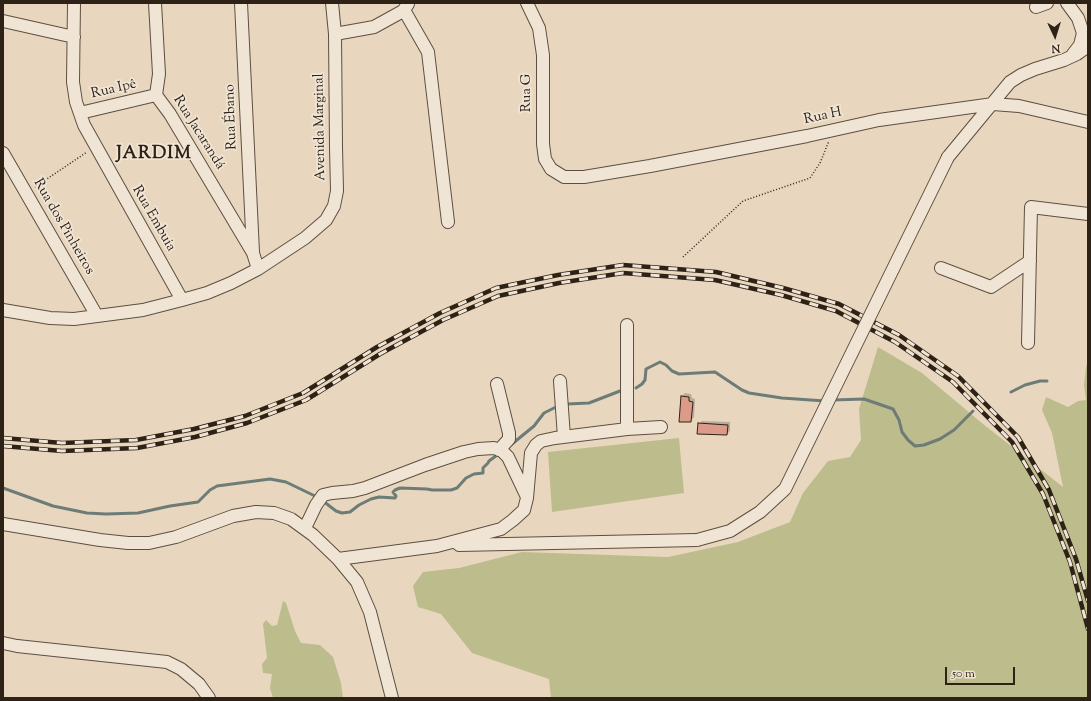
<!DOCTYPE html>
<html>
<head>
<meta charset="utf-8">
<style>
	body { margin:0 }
	#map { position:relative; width:1091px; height:701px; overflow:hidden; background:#e8d7be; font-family:"Sorts Mill Goudy",serif }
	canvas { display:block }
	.frame { position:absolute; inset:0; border:4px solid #2e2217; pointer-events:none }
	.north { position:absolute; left:1035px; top:16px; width:40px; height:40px; -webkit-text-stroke:3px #f0e5d5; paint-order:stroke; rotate:176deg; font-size:11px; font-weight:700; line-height:16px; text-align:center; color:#2e2217 }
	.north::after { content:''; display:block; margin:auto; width:14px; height:18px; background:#2e2217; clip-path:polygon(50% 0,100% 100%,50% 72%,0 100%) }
	.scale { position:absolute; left:945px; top:667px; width:70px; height:18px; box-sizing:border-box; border:2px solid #2e2217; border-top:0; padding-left:5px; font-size:12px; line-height:14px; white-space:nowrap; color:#2e2217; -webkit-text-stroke:3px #f0e5d5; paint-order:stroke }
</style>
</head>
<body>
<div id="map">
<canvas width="1091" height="701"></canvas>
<div class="frame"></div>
<div class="north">N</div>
<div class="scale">50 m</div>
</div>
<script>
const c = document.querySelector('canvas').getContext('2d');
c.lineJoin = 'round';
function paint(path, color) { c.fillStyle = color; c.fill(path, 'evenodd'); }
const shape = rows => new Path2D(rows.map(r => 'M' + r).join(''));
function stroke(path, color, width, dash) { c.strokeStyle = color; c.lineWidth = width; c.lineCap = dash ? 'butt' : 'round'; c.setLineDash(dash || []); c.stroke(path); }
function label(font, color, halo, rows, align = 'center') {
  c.font = font + ' "Sorts Mill Goudy",serif'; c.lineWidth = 3.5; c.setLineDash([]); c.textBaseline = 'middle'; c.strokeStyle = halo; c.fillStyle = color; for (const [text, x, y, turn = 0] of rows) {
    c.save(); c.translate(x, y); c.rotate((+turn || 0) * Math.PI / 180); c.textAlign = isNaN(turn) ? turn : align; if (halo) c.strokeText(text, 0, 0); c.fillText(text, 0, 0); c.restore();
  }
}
paint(shape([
	[878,347,922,373,983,424,1063,487,1052,433,1042,410,1046,397,1068,407,1078,401,1086,400,1084,385,1086,367,1088,362,1088,698,551,698,549,679,472,653,441,614,418,607,413,586,423,572,459,568,522,552,668,557,738,542,790,522,803,493,828,461,850,457,861,440,859,409],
	[679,438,684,493,552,512,548,452],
	[283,601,286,603,295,631,301,643,320,645,333,657,341,683,343,698,273,698,270,688,272,674,263,673,262,664,267,658,263,624,266,620,272,626,277,625]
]), '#bdbc8c');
paint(shape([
	[685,393,691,394,692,398,695,399,694,417,691,421,682,396],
	[702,421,730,422,730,431,727,434,699,424]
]), '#0003');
stroke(shape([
	[636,388,642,384,645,380,646,369,660,362,666,365,672,371,679,374,715,372,742,390,749,393,782,398,825,401],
	[1011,392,1025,385,1040,381,1047,381],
	[832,400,864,399,893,409,899,420,902,432,908,440,915,446,924,445,940,439,954,430,973,411],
	[567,404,589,403,620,391],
	[512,444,534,426,544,413,556,407],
	[3,488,53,506,87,513,106,514,138,513,170,506,198,502,210,490,217,486,270,479,286,482,317,497],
	[323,501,336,511,342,513,350,512,359,505,371,499,379,497,395,498,396,496,393,492,395,490,400,488,427,489,432,490,451,490,457,488,466,478,474,474,483,473,483,468,488,463,489,461,500,453]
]), '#6e7c78', 3);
const building = shape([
	[681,396,689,397,689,401,693,402,691,422,679,422,681,396],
	[698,423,728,425,727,435,697,434,698,423]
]);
paint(building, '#dc9b89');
stroke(building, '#2e2217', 1);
const minor = shape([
	[74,3,73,82,76,102,84,125,182,300],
	[155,3,159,74,156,95,170,114,253,253,258,269],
	[241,3,253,252],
	[527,3,539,28,543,55,543,144,545,159,551,169,564,177,584,177,650,166,807,136,879,120,993,104,1019,106,1088,122],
	[1067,3,1078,18,1083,33,1080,45,1073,54],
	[1036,7,1047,3],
	[404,10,428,52,448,222],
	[3,21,74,37],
	[335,34,374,27,403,11,408,4],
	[80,113,156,95],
	[3,153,97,316],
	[948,157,1010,82,1021,75,1035,69,1064,60,1077,54,1088,46],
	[941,268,991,287,1030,261],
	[3,310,50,318,74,319,143,310,182,300,207,293,231,283,258,269,305,238,326,220,334,206,337,191,336,147,335,34,332,3],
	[1028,343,1031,207,1088,214],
	[560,381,564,437],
	[497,384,509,433,509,439,499,450],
	[627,429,627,325],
	[3,524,100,540,128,543,149,543,176,537,233,516,256,512,274,513,291,519,313,535,338,559,357,582,370,612,392,698],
	[305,528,316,505,323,495,332,493,353,491,365,488,425,465,464,452,478,449,494,448,502,451,508,457,527,497],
	[459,545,697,540],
	[338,559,437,546,501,529,513,520,524,510,527,498,531,453,536,445,541,441,555,438,627,429,661,427],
	[3,643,17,646,167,662,181,669,199,684,209,698]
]);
stroke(minor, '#5c4f41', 14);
stroke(shape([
	[35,187,87,152],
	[683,257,743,201,810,178,820,163,829,141]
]), '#2e2217', 1.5, [1, 2]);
stroke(minor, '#f0e5d5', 12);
const rail = shape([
	[3,438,62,443,136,440,194,429,245,416,303,393,377,347,440,313,496,288,558,275,623,265,716,272,783,288,839,304,899,335,958,376,1018,437,1049,490,1076,559,1088,601],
	[3,446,62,451,137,448,195,437,247,423,306,400,380,354,443,320,498,296,559,283,623,273,715,280,781,295,836,311,895,342,953,382,1012,442,1043,494,1070,562,1088,629]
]);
stroke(rail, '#2e2217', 4.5);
stroke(rail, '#f0e5d5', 3, [9]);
const minorBridge = shape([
	[697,540,730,531,760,512,785,489,948,157]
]);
stroke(minorBridge, '#5c4f41', 14, []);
stroke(minorBridge, '#f0e5d5', 12);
label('14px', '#2e2217', '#f0e5d5', [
	["Rua Ipê",114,90,-13],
	["Rua G",528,93,-90],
	["Rua Ébano",232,117,-92],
	["Rua H",823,117,-12],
	["Avenida Marginal",321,127,-91],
	["Rua Jacarandá",198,133,58],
	["Rua Embuia",153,219,60],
	["Rua dos Pinheiros",63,227,60]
]);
c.letterSpacing = '1px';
label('bold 18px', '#2e2217', '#f0e5d5', [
	["JARDIM",154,155]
]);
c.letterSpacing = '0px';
</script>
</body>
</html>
